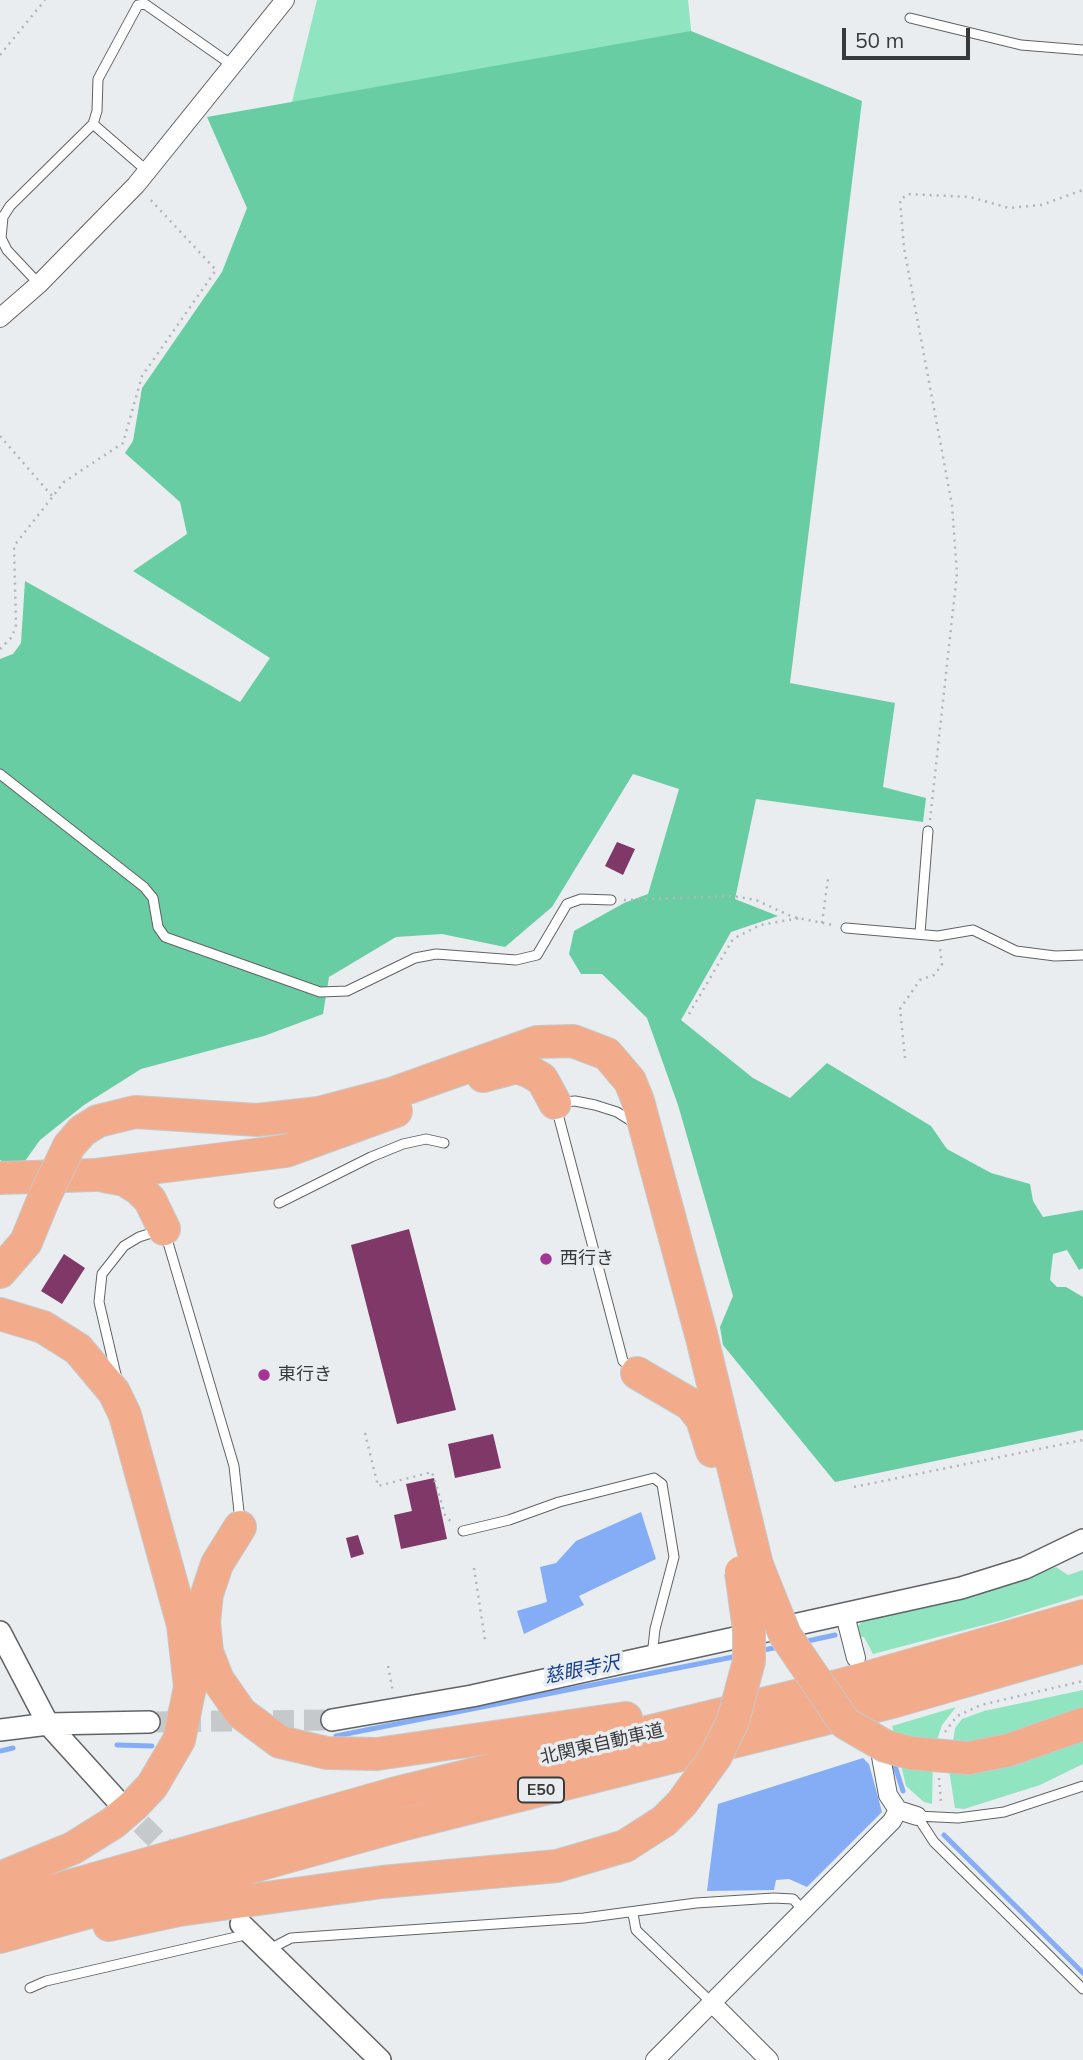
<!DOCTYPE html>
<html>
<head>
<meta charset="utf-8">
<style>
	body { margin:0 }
	#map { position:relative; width:1083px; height:2060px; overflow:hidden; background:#e9edf0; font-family:Mulish,sans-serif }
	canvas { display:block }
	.scale { position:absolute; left:842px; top:28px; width:128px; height:32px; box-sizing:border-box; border:4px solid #38393b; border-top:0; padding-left:9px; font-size:21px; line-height:24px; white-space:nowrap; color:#38393b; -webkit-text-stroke:5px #e9edf0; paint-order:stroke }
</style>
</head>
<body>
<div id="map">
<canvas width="1083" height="2060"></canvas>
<div class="scale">50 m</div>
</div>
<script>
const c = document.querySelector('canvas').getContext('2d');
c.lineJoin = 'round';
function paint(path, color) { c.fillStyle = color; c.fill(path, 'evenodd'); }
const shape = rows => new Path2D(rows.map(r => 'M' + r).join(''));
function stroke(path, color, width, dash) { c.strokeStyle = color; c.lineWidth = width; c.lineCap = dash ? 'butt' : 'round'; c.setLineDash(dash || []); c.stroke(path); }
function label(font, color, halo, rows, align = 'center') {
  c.font = font + ' Mulish,"Noto Sans JP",sans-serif'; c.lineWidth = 7; c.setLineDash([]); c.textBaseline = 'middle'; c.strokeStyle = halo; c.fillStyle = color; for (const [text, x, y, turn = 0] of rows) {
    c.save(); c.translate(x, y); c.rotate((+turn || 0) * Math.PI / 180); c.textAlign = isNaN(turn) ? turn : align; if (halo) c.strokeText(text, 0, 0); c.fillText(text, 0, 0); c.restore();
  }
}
paint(shape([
	[317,0,688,0,701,127,268,200],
	[1056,1567,1068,1575,1083,1570,1083,1595,999,1621,873,1654,864,1637,858,1637,857,1627,864,1620,1003,1587],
	[1083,1690,1083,1712,963,1773,1019,1764,1083,1737,1083,1764,1040,1785,964,1809,955,1808,949,1770,955,1728,962,1719,984,1711],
	[956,1707,942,1725,937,1740,933,1756,932,1804,924,1802,906,1786,892,1726]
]), '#90e4bf');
paint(shape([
	[691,31,862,101,790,683,895,703,883,787,926,798,923,822,756,799,735,899,778,916,731,932,681,1020,753,1078,790,1098,827,1063,931,1126,947,1149,991,1173,1030,1184,1033,1201,1043,1217,1083,1210,1083,1268,1079,1270,1067,1250,1053,1254,1050,1280,1057,1287,1066,1287,1083,1297,1083,1430,835,1482,723,1345,720,1327,733,1296,678,1105,647,1018,602,974,581,974,569,954,574,931,624,903,648,894,679,789,633,774,552,907,505,947,442,934,396,937,329,977,323,1014,264,1036,141,1069,84,1105,40,1140,25,1161,6,1163,0,1160,0,659,13,654,21,643,25,581,240,702,270,658,133,571,187,534,180,502,125,453,133,441,142,388,222,272,247,208,207,117]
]), '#68cda3');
paint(shape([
	[641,1512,656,1559,579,1596,584,1605,524,1634,517,1611,547,1602,540,1567,556,1563,576,1541],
	[863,1758,869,1764,882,1812,807,1887,789,1879,776,1880,774,1890,707,1891,718,1804]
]), '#85adf5');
stroke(shape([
	[803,1642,835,1635],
	[758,1651,779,1647],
	[336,1736,738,1656],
	[117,1745,152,1746],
	[0,1751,13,1748],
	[893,1760,903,1791],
	[944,1835,1083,1973]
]), '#85adf5', 5);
paint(shape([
	[617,842,635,849,623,875,605,866],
	[409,1229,456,1410,397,1424,351,1245],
	[64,1254,85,1268,62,1304,41,1291],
	[493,1434,501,1468,455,1478,448,1444],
	[434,1478,447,1539,401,1549,394,1515,412,1511,406,1484],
	[358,1535,364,1554,351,1558,346,1538]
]), '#7f3867');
stroke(shape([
	[149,1722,332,1720],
	[119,1802,180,1863]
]), '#c6c9cc', 21, [21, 10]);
const service = shape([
	[910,18,1021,45,1083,50],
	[93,124,146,170],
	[39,284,7,250,1,238,3,217,10,206,93,124,97,111,98,79,138,5,145,4,232,65],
	[0,774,144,887,153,898,158,927,165,937,320,992,347,991,415,958,436,954,516,960,537,955,567,904,581,899,611,900],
	[846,928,938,936,973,930,1016,951,1055,956,1083,955],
	[920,933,928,831],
	[279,1203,371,1157,403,1144,426,1139,444,1143],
	[634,1371,623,1361,555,1103,575,1101,595,1105,617,1112,636,1124],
	[117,1379,99,1302,102,1274,124,1246,139,1237,164,1229,234,1466,240,1521],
	[463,1531,509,1520,559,1502,654,1478,662,1484,674,1557,655,1629,652,1656],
	[1083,1786,1004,1812,958,1818,917,1816,934,1842,1083,1989],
	[633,1914,636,1930,712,2003],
	[268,1950,291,1938,584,1918,696,1903,774,1898,793,1899,803,1910],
	[30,1988,46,1981,249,1934]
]);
const minor = shape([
	[0,318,39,284,136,185,285,0],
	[845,1615,856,1658],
	[878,1740,888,1795,898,1810,917,1816],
	[712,2003,769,2060],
	[655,2060,892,1821,898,1810]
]);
const tertiary = shape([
	[0,1632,48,1724,115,1798],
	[332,1720,472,1696,961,1588,1025,1568,1083,1540],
	[0,1730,48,1724,149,1722],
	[241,1924,380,2060]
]);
const motorway = shape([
	[483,1076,517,1067,530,1072,542,1079,555,1103],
	[69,1146,82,1131,98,1121,135,1112,257,1120,319,1113,391,1094,537,1042,573,1041,607,1054,630,1081,638,1101,702,1338,757,1565],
	[104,1176,125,1180,139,1189,150,1200,164,1229],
	[0,1178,95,1175,286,1151,396,1111],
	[0,1272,26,1242,44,1198],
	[0,1314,43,1327,78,1349,114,1392,125,1415,183,1625,190,1687,179,1740,152,1786,134,1805,113,1823,73,1848,0,1878],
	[637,1373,690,1404,702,1419,712,1451],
	[240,1527,217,1564,207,1594,204,1622,207,1652,218,1680,241,1713,280,1742,327,1753,377,1754,626,1718],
	[968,1758,1009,1750,1083,1724],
	[0,1906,396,1793,841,1685,1083,1616],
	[109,1925,179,1910,382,1882,557,1866,625,1846],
	[0,1937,405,1824,892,1702,1083,1647]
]);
stroke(service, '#606366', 11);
stroke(minor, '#606366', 20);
stroke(tertiary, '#606366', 24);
stroke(motorway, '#c7c8c8', 34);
stroke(shape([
	[0,55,45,0],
	[0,436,53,497],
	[0,649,12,637,16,625,14,546,64,482,123,443,142,376,216,270,148,197],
	[930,820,957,573,952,505,904,248,900,200,908,194,970,197,1009,208,1041,205,1083,190],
	[624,900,732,896,756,900,793,917,833,925],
	[822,923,828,879],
	[689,1014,733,939,760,925,800,918],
	[905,1058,900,1009,920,980,934,975,942,965,940,949],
	[365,1433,378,1486,432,1472,445,1515,452,1523],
	[854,1487,1083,1440],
	[474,1568,485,1640],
	[388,1666,393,1692],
	[945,1732,957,1716,981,1705,1083,1681],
	[939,1778,941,1803]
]), '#b2b5b7', 2.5, [2, 5]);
stroke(service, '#fff', 9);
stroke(minor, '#fff', 18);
stroke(tertiary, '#fff', 21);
stroke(motorway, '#f2ac8b', 32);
const motorwayBridge = shape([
	[44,1198,69,1146],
	[757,1565,785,1635,845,1723,885,1746,910,1753,968,1758],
	[625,1846,664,1821,682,1803,716,1756,733,1721,749,1661,749,1630,741,1572]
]);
stroke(motorwayBridge, '#c7c8c8', 34, []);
stroke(motorwayBridge, '#f2ac8b', 32);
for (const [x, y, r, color] of [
	[546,1259,7,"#a23596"],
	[264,1375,7,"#a23596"]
]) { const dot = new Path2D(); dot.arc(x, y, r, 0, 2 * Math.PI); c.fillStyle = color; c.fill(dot); stroke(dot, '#e9edf0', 2.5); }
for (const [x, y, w] of [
	[541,1790,46]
]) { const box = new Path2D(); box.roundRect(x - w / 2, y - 12.5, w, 25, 5); c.fillStyle = '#e9edf0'; c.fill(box); stroke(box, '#38393b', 2); }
label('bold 16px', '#38393b', null, [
	["E50",541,1790]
]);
label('18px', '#38393b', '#e9edf0', [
	["西行き",560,1259],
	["東行き",278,1375]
], 'left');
label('18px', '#38393b', '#e9edf0', [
	["北関東自動車道",602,1744,-13]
]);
label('italic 19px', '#143f91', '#e9edf0', [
	["慈眼寺沢",582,1670,-11]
]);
</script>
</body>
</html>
